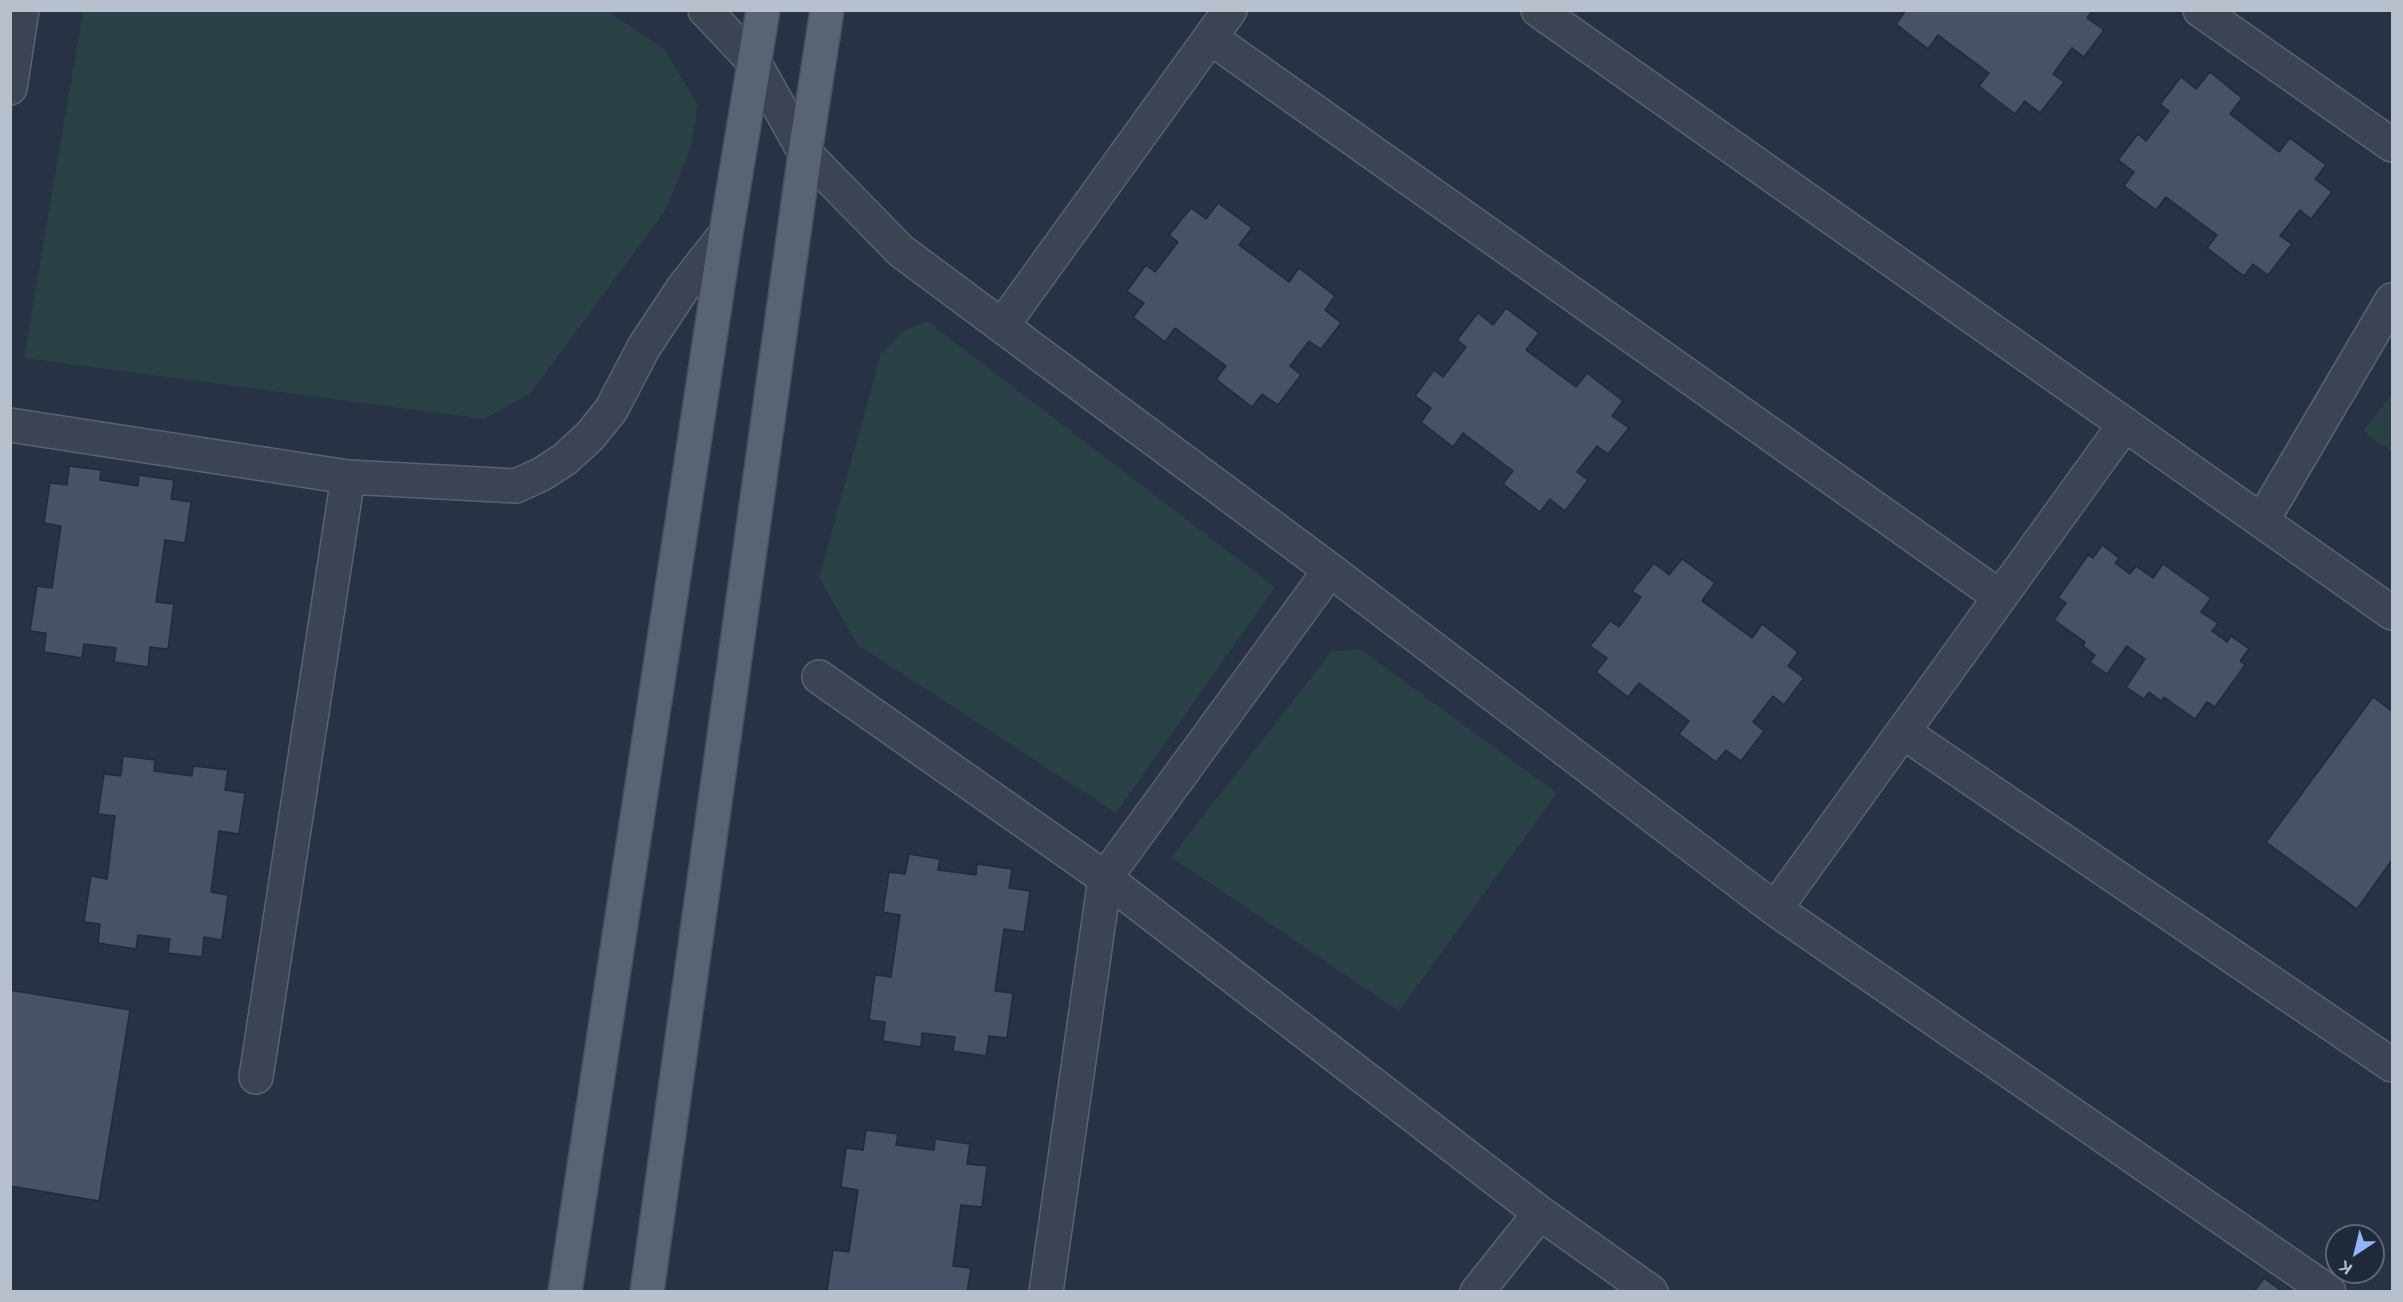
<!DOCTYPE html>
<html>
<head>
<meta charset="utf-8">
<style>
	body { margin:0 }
	#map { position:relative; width:2403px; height:1302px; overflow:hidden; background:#273244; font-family:Helvetica,sans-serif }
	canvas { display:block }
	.frame { position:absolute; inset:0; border:12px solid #b9c0cd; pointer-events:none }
	.north { position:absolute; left:2325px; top:1224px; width:60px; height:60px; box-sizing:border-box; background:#202939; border:2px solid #5d6574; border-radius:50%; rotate:215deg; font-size:16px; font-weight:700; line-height:24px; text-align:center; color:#b9c0cd }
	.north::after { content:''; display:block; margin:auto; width:21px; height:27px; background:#92b5f9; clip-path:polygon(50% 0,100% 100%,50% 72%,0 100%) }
</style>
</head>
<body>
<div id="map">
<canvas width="2403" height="1302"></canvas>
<div class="frame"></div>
<div class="north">K</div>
</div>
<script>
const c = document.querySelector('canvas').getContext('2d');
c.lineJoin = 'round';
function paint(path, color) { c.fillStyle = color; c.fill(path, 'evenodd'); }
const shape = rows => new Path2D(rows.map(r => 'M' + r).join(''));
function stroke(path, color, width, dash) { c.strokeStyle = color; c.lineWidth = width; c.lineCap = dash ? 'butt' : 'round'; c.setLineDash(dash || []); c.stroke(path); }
paint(shape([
	[83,11,608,11,664,49,698,105,691,147,665,211,530,394,484,419,24,358],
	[927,321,1275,587,1116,813,858,645,819,578,881,353,903,331],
	[2392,394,2392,452,2363,431],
	[1360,649,1557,793,1399,1011,1171,857,1331,652]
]), '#294045');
const building = shape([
	[1906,10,2093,10,2087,18,2104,30,2084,57,2072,48,2053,74,2064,82,2040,113,2025,101,2015,114,1979,86,1989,73,1938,35,1928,49,1896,24,1906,10],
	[2210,72,2242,98,2230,114,2279,152,2290,138,2326,165,2315,179,2332,192,2311,219,2300,210,2280,236,2292,244,2268,275,2253,264,2244,276,2207,248,2217,235,2166,197,2156,210,2124,186,2134,172,2118,160,2138,134,2146,141,2169,111,2160,104,2181,77,2196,89,2210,72],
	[1218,203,1252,228,1239,245,1289,282,1299,268,1335,296,1325,310,1341,323,1321,349,1309,341,1290,366,1301,375,1278,405,1262,394,1252,407,1216,379,1226,366,1175,328,1165,342,1133,317,1144,303,1127,291,1146,265,1155,272,1178,242,1169,235,1191,208,1206,219,1218,203],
	[1506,308,1539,333,1526,350,1576,387,1587,373,1623,401,1612,416,1629,428,1608,454,1597,446,1577,472,1588,480,1565,511,1550,499,1540,512,1503,484,1513,471,1463,433,1453,447,1421,422,1431,408,1415,396,1434,370,1443,377,1466,347,1457,340,1478,313,1493,325,1506,308],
	[69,466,101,470,100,480,138,486,139,475,174,480,171,499,191,502,185,543,165,540,156,602,174,604,168,649,150,647,148,667,114,662,116,648,84,644,82,658,44,652,46,633,30,631,37,586,52,588,61,526,44,523,50,483,67,485,69,466],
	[2102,545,2119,558,2115,563,2130,574,2136,566,2153,578,2163,564,2211,598,2201,612,2218,623,2212,631,2227,642,2231,636,2249,649,2240,661,2245,665,2215,707,2207,702,2195,719,2164,697,2161,701,2149,692,2144,699,2126,687,2145,659,2127,646,2107,674,2090,662,2095,655,2083,646,2085,642,2054,620,2066,603,2058,598,2088,555,2093,558,2102,545],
	[1682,559,1715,583,1702,601,1752,638,1762,624,1798,652,1788,666,1804,678,1784,705,1773,696,1753,722,1764,731,1741,761,1726,750,1716,762,1679,734,1689,721,1639,683,1628,697,1596,672,1607,658,1590,646,1610,621,1619,627,1641,597,1632,591,1654,563,1669,575,1682,559],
	[2373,697,2392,711,2392,860,2357,909,2266,842,2373,697],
	[123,756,155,760,154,771,192,776,193,766,228,770,225,790,245,793,239,834,219,831,211,892,228,895,222,940,204,937,202,957,168,953,170,939,138,935,136,949,98,943,100,924,84,922,91,876,107,879,115,816,98,814,104,774,121,776,123,756],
	[909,854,940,859,938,870,976,875,977,864,1012,869,1009,888,1030,891,1024,932,1004,929,995,991,1013,993,1007,1038,989,1036,986,1056,953,1051,955,1037,922,1033,921,1047,883,1041,885,1022,869,1020,875,975,891,977,900,915,883,912,889,872,905,874,909,854],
	[10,990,130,1010,99,1201,10,1186,10,990],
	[866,1130,898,1134,896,1145,934,1150,935,1139,970,1144,967,1164,987,1166,982,1207,961,1205,953,1266,971,1268,967,1292,827,1292,833,1250,849,1252,858,1190,841,1187,846,1148,863,1150,866,1130],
	[2264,1278,2283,1292,2254,1292,2264,1278]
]);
paint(building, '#465266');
stroke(building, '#222b3b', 1.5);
const minor = shape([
	[705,10,754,62,805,153,901,251,1330,570,1775,909,2329,1292],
	[1538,10,2392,613],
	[2200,10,2392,145],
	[1211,38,2000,597],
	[10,88,22,10],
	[1002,326,1230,10],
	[10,425,348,477,516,486,542,474,565,459,590,436,611,410,644,347,683,288,726,233],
	[2262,521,2392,300],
	[819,677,1105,878,1540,1213,1651,1292],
	[1903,732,2392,1065],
	[1775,909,2125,424],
	[256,1077,348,477],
	[1046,1292,1105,878,1330,570],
	[1477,1292,1540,1213]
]);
const major = shape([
	[565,1292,726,233,763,10],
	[647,1292,805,153,827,10]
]);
stroke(minor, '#5a6271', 36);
stroke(major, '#454d5d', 36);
stroke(minor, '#3c4453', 33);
stroke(major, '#5a6373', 33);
</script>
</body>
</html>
